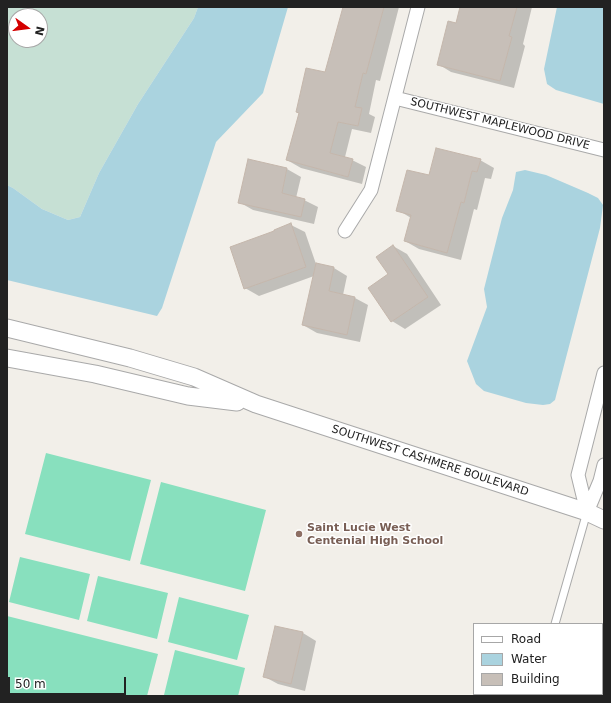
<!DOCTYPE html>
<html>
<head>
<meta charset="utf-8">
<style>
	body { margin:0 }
	#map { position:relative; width:611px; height:703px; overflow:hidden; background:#f2efe9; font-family:"DejaVu Sans",sans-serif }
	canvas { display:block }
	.frame { position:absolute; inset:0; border:8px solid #222; pointer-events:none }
	.legend { position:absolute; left:473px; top:623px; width:130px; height:72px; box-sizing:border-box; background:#fff; border:1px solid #a7a7a7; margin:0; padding:5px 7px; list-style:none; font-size:12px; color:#222 }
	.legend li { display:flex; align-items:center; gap:8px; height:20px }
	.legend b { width:20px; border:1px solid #a7a7a7 }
	.north { position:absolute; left:8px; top:8px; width:40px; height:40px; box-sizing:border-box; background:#fff; border:1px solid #a7a7a7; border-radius:50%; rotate:104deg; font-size:11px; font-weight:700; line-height:16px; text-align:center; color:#222 }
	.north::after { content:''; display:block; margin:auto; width:14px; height:18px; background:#d40000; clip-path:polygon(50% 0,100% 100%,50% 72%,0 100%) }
	.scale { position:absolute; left:8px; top:677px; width:118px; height:18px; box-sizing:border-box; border:2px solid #222; border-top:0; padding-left:5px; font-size:12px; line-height:14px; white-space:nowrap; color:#222; -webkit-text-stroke:3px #fff; paint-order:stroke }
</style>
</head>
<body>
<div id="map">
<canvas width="611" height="703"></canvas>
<div class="frame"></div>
<ul class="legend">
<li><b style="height:5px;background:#fff"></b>Road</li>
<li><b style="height:11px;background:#aad3df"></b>Water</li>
<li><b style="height:11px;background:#c7bfb8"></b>Building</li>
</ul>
<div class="north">N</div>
<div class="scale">50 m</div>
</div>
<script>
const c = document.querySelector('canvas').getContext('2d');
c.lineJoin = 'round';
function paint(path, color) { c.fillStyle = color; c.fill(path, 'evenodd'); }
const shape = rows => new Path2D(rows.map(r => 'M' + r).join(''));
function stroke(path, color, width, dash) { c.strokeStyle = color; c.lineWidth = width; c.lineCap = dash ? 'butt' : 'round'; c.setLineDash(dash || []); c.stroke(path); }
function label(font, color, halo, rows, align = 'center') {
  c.font = font + ' "DejaVu Sans",sans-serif'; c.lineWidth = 3; c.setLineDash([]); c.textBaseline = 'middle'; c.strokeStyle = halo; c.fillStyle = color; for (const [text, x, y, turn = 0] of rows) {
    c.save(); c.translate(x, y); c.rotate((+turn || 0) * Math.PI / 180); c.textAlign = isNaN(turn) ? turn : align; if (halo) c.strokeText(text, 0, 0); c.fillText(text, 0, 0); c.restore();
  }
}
paint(shape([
	[7,7,198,7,194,18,138,104,99,173,80,217,68,220,42,209,13,188,7,185],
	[16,16,40,16,40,40,16,40]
]), '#c6e0d4');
paint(shape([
	[46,453,151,480,130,561,25,534],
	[161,482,266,510,245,591,140,564],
	[20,557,90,574,79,620,9,602],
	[98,576,168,593,157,639,87,621],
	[179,597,249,615,237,660,168,642],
	[7,616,158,654,147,696,7,696],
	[175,650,245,668,238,696,164,695]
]), '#88e0be');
paint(shape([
	[198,7,288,7,263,93,216,142,162,308,157,316,7,280,7,185,13,188,42,209,68,220,80,217,99,173,138,104,194,18],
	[557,7,604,7,604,104,556,90,547,84,544,69],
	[525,170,546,175,588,193,598,198,603,205,600,228,557,392,555,400,550,404,543,405,526,403,484,391,476,384,467,361,487,307,484,289,502,218,513,190,516,172],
	[604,635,604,696,587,696,587,694,602,694,602,638]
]), '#aad3df');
paint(shape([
	[344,7,399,7,380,81,376,80,369,114,375,117,371,133,352,129,345,157,352,160,366,167,362,184,301,168,287,160,299,113,297,112,325,74],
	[461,7,532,7,523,44,525,46,514,88,451,72,438,64,457,24],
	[249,160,287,169,301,177,296,198,304,200,318,207,314,224,253,210,239,202],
	[480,160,494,168,491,179,485,178,477,210,474,209,461,260,419,249,405,241,411,218,398,210,430,176],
	[291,225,305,232,316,264,334,268,347,276,343,295,355,298,368,305,360,342,317,333,303,325,314,276,259,296,245,288],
	[393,246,407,254,441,305,405,329,392,321],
	[276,627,303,633,316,641,305,691,278,684,265,677]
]), '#0003');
const building = shape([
	[343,7,384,7,366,74,363,73,355,107,362,108,358,126,338,122,330,153,353,159,348,177,286,160,299,113,296,112,306,68,325,72,343,7],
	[460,7,517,7,509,36,512,37,500,81,437,65,448,21,456,23,460,7],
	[436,148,481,159,477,172,472,171,464,203,461,202,447,253,404,241,411,215,396,211,407,170,429,175,436,148],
	[248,159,287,168,282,193,305,199,301,217,238,203,248,159],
	[291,223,306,267,244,289,230,247,274,231,274,230,291,223],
	[393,245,428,297,391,322,368,288,388,274,376,257,393,245],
	[316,263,334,267,329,291,355,297,347,335,302,325,316,263],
	[275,626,303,632,291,684,263,677,275,626]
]);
paint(building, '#c7bfb8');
stroke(building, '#c4b6ab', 1);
const service = shape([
	[555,624,587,512],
	[535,696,536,694]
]);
const minor = shape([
	[395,98,604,150],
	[345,231,371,190,418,7],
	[587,512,578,475,604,373],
	[587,512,600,481,604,465]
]);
const tertiary = shape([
	[7,328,130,358,194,377,256,404,587,512,604,520],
	[7,358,95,374,188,396,237,402]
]);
stroke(service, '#a9a9a9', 9);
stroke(minor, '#a9a9a9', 15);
stroke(tertiary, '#a9a9a9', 19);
stroke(service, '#fff', 7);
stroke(minor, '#fff', 13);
stroke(tertiary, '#fff', 17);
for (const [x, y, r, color] of [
	[299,534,4,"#8d6e63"]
]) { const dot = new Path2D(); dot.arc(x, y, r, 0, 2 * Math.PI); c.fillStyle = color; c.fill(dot); stroke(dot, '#fff', 1.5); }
label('11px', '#222', '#fff', [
	["SOUTHWEST MAPLEWOOD DRIVE",500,124,14],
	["SOUTHWEST CASHMERE BOULEVARD",430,461,18]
]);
label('bold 11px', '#785e54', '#fff', [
	["Saint Lucie West",307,528],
	["Centenial High School",307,541]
], 'left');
</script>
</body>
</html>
